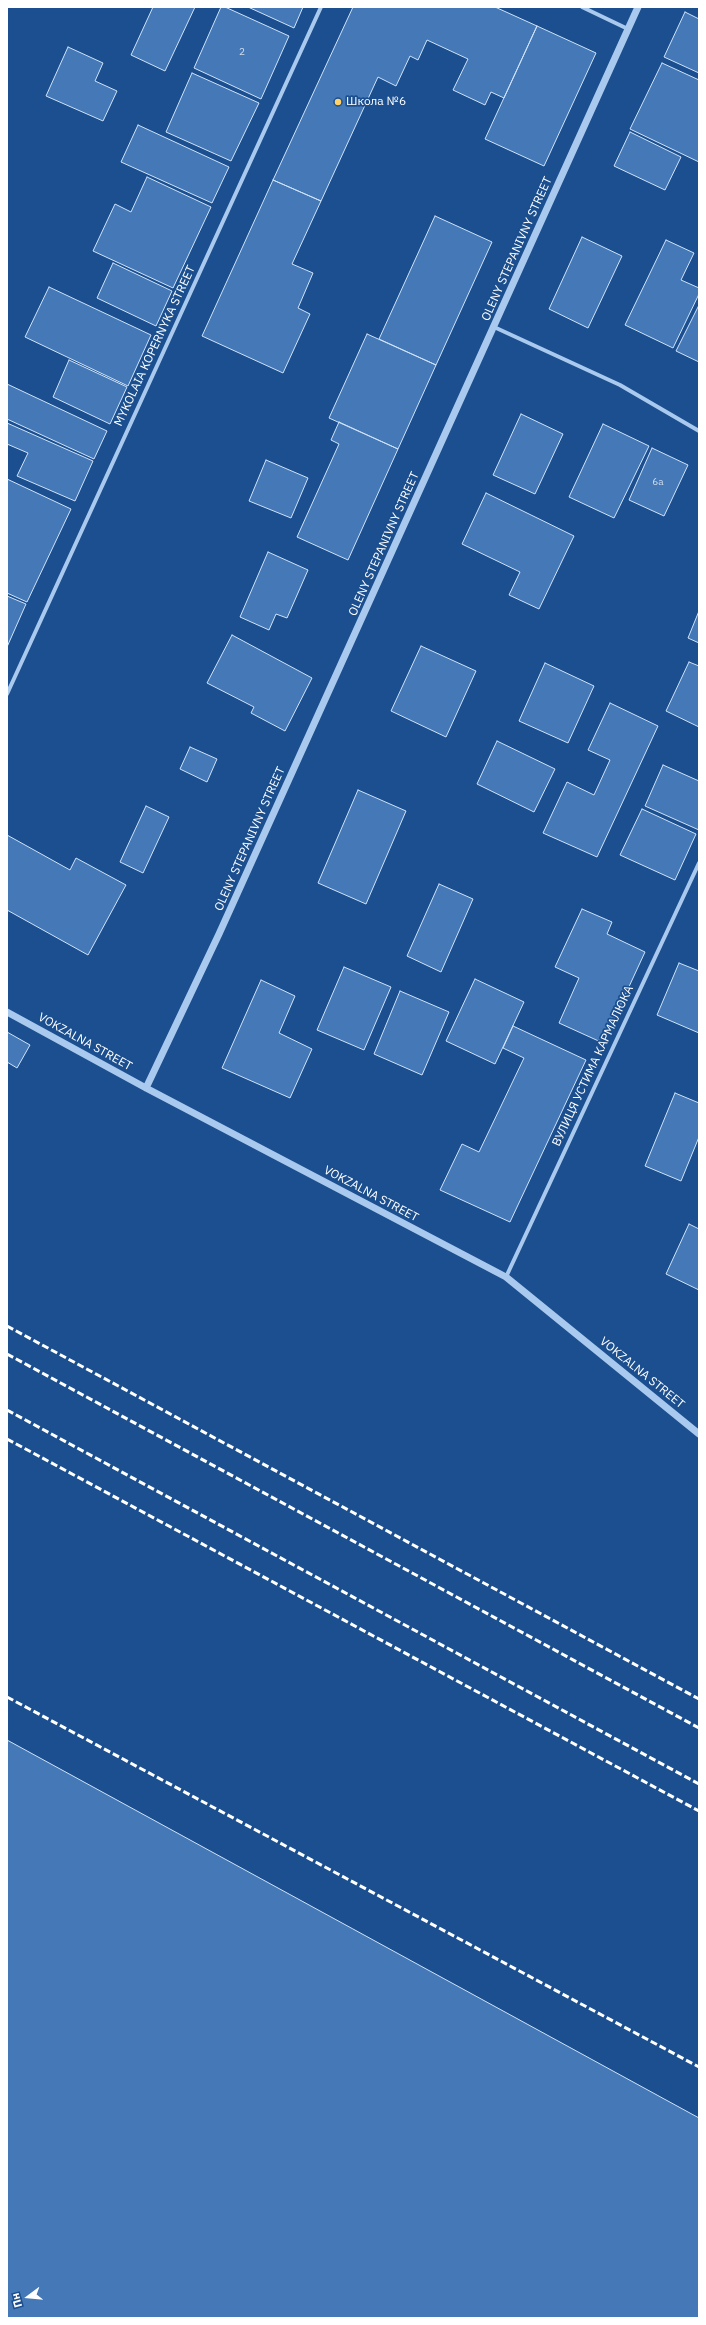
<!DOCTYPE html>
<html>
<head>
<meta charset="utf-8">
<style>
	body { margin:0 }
	#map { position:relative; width:706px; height:2325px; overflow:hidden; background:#1b4f8f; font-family:"IBM Plex Sans",sans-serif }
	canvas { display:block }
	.frame { position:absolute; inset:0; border:8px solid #fff; pointer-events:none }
	.north { position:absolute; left:8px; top:2277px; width:40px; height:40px; -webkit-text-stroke:3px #1b4f8f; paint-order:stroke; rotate:254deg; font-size:11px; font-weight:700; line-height:16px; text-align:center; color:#fff }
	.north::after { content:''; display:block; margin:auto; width:14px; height:18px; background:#fff; clip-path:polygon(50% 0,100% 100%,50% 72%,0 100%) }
</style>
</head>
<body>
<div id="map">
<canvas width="706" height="2325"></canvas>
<div class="frame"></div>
<div class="north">Пн</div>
</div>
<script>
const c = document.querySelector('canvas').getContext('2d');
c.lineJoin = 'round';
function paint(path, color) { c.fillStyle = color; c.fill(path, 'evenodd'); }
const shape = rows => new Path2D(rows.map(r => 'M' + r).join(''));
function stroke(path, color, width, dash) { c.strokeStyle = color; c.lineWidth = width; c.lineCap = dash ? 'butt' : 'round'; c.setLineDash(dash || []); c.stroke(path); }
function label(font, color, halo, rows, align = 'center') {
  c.font = font + ' "IBM Plex Sans",sans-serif'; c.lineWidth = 3.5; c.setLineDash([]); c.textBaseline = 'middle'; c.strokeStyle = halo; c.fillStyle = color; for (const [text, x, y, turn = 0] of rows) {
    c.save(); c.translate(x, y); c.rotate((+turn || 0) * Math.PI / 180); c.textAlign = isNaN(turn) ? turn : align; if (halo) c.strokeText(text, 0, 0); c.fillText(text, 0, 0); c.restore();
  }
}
const building = shape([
	[153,7,195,7,165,71,131,55,153,7],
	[221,7,225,7,289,36,261,99,194,68,221,7],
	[248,7,303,7,294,28,248,7],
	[353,7,495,7,537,26,504,98,491,92,485,105,453,90,468,59,427,40,418,60,410,56,396,86,378,77,321,201,273,180,353,7],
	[685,12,699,19,699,73,664,57,685,12],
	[537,26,596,53,544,166,485,139,537,26],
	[68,47,103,63,95,81,117,91,103,121,46,96,68,47],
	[662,63,699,80,699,162,630,129,662,63],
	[192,73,259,103,231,161,166,132,192,73],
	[138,125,229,167,212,203,121,162,138,125],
	[630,132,681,157,665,190,614,166,630,132],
	[147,177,211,207,173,288,93,251,115,204,131,212,147,177],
	[273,180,321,201,292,264,313,273,298,308,310,314,283,373,202,336,273,180],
	[435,216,492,242,436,365,379,339,435,216],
	[582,237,622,256,588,328,549,309,582,237],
	[666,240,694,253,681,280,699,288,699,294,673,348,625,325,666,240],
	[113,263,172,291,156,326,97,298,113,263],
	[49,287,151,335,128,386,25,337,49,287],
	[699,305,699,362,676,351,699,305],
	[367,334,436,365,398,449,329,418,367,334],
	[69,360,127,387,110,424,53,397,69,360],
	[7,384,107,431,94,459,7,419,7,384],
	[521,414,563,434,535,494,493,475,521,414],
	[339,422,398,449,348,560,297,537,339,444,331,440,339,422],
	[7,423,93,461,75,501,17,476,28,453,7,444,7,423],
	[603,424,649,446,614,518,569,497,603,424],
	[652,448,688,465,664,516,629,500,652,448],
	[266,460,308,478,291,518,249,501,266,460],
	[7,479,71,509,27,602,7,593,7,479],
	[486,493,574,536,539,609,509,595,520,572,462,544,486,493],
	[268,552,308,570,287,618,276,614,269,630,240,617,268,552],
	[7,596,26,604,7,647,7,596],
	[699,611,699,643,688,638,699,611],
	[232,635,312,678,285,731,251,713,254,707,207,683,232,635],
	[421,646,476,671,446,737,391,711,421,646],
	[689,662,699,666,699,727,666,711,689,662],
	[545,663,594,686,568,743,519,721,545,663],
	[610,703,658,726,597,857,543,833,567,782,594,795,610,760,588,750,610,703],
	[497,741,555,769,534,812,477,784,497,741],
	[190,747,217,759,207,782,180,769,190,747],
	[663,765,699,781,699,830,645,806,663,765],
	[358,790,406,811,366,904,318,883,358,790],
	[146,806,169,817,143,873,120,862,146,806],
	[642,809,696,834,675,880,620,855,642,809],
	[7,835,70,870,76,858,126,885,88,955,7,910,7,835],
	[439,884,473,899,441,972,407,956,439,884],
	[582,909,612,922,607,934,645,952,603,1043,559,1023,579,978,555,967,582,909],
	[679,963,699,971,699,1033,657,1015,679,963],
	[344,967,391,987,364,1050,317,1030,344,967],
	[475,979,524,1002,495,1064,446,1041,475,979],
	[261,980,295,996,279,1033,312,1049,290,1098,222,1068,261,980],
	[400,991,449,1012,422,1075,374,1054,400,991],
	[513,1026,586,1060,510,1222,440,1190,462,1144,479,1152,524,1058,503,1048,513,1026],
	[7,1032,30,1045,17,1068,7,1062,7,1032],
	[675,1093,699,1103,699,1137,681,1181,645,1166,675,1093],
	[689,1224,699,1229,699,1290,666,1274,689,1224],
	[7,1740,699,2118,699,2318,7,2318,7,1740]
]);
paint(building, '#4478b7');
stroke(building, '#cfe3fa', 1);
stroke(shape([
	[582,7,628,29],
	[494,327,620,385,699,431],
	[7,694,321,7],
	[506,1277,699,863]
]), '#a9c9ee', 4);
stroke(shape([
	[7,1012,146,1088,506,1277,699,1434],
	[146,1088,219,934,638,7]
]), '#a9c9ee', 7);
stroke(shape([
	[7,1326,699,1699],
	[7,1354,699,1728],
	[7,1410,699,1784],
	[7,1439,699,1811],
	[7,1697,699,2067]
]), '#fff', 3, [7, 3]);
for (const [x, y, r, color] of [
	[338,102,4,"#ffd166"]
]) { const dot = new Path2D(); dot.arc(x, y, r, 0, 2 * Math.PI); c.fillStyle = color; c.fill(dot); stroke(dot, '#1b4f8f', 1.5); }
label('10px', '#d0dded', null, [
	["2",242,52],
	["6а",658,482]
]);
label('12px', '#fff', '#1b4f8f', [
	["Школа №6",346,102]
], 'left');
label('12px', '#fff', '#1b4f8f', [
	["OLENY STEPANIVNY STREET",517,249,-66],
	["MYKOLAIA KOPERNYKA STREET",155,346,-65],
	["OLENY STEPANIVNY STREET",384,544,-66],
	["OLENY STEPANIVNY STREET",250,839,-66],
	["VOKZALNA STREET",85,1042,29],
	["ВУЛИЦЯ УСТИМА КАРМАЛЮКА",593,1066,-65],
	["VOKZALNA STREET",371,1194,28],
	["VOKZALNA STREET",642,1373,39]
]);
</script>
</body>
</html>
